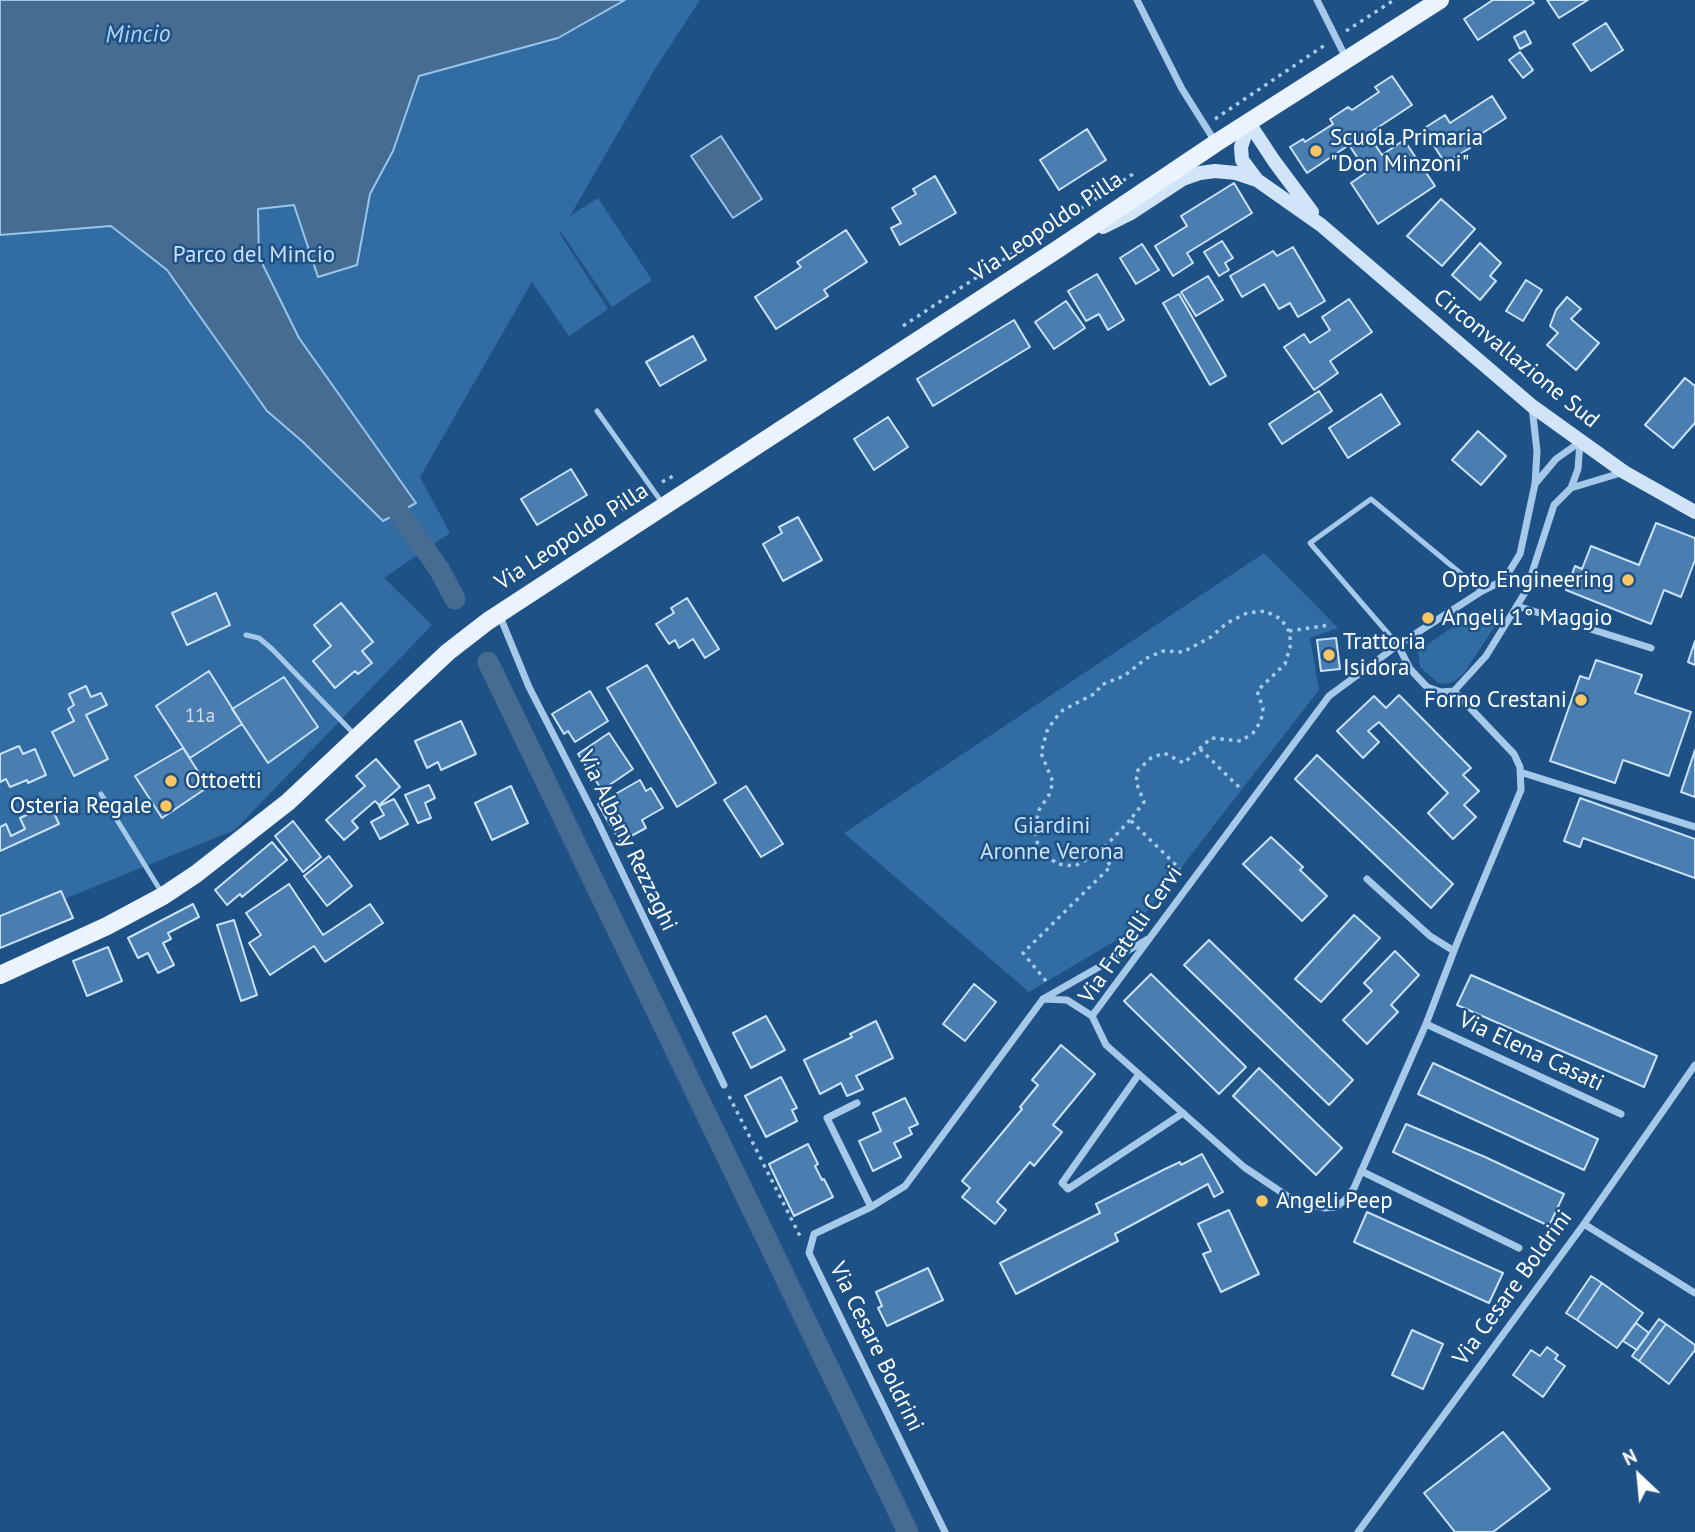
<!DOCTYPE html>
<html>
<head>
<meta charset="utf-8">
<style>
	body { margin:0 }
	#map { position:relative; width:1695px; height:1532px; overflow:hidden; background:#1e5185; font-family:"PT Sans",sans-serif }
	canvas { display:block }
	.north { position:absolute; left:1604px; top:1441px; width:70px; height:70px; -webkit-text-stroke:5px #1e5185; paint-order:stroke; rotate:334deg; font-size:19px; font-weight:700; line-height:28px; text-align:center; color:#fff }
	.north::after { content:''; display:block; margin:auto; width:24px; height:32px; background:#fff; clip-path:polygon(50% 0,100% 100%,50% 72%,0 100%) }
</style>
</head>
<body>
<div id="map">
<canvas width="1695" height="1532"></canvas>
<div class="north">N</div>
</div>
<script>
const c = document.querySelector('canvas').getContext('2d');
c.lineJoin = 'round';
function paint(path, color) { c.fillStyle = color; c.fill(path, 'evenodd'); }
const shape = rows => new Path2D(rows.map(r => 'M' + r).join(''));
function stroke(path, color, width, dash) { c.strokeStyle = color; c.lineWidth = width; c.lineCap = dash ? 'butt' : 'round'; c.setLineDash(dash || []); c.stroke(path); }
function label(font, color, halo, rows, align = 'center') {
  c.font = font + ' "PT Sans",sans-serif'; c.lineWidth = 5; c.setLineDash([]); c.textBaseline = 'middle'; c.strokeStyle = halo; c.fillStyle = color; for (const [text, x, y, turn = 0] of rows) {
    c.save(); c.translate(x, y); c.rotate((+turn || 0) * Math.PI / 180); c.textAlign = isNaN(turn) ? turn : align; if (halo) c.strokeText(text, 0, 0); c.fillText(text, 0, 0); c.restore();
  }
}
paint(shape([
	[0,0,700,0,655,69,570,216,598,198,652,280,612,307,561,232,560,234,608,309,569,336,532,282,420,477,450,533,384,578,432,625,235,830,0,925],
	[1264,553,1338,628,1310,638,1319,690,1132,931,1029,992,844,833],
	[1476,611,1483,611,1494,620,1495,626,1464,673,1455,681,1447,684,1438,683,1420,667,1418,651]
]), '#316ca3');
const water = shape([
	[0,0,625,0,558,38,419,76,393,151,370,194,357,265,318,277,294,205,258,209,259,257,299,338,416,503,383,521,303,442,267,411,167,270,111,226,0,235,0,0],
	[721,136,762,199,733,218,691,156,721,136]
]);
paint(water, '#466c91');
stroke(water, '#99c5ec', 2);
stroke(shape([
	[383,490,439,569,455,599],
	[488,662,908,1532]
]), '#466c91', 21);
const building = shape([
	[1493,0,1532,0,1534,3,1478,40,1464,19,1493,0],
	[1547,0,1588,0,1559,18,1547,0],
	[1606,23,1623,50,1591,71,1573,44,1606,23],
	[1525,31,1531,43,1520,49,1514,37,1525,31],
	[1520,52,1533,70,1523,78,1509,60,1520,52],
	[1392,76,1412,105,1368,134,1382,155,1404,140,1435,186,1378,224,1351,183,1367,172,1349,145,1307,173,1290,147,1303,139,1305,142,1333,124,1330,119,1348,107,1352,110,1379,92,1375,87,1392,76],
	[1492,96,1506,118,1467,143,1470,148,1445,163,1423,129,1445,115,1450,123,1492,96],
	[1087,129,1106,160,1059,190,1040,160,1087,129],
	[935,176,956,213,900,245,891,228,901,223,892,208,916,194,913,189,935,176],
	[1234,183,1252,213,1187,253,1193,263,1173,276,1155,246,1187,226,1181,216,1234,183],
	[1441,199,1475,229,1442,266,1407,236,1441,199],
	[846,230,867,262,824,290,828,296,776,329,755,297,801,267,797,262,846,230],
	[1222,241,1233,258,1225,263,1229,270,1219,276,1204,252,1222,241],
	[1480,243,1501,263,1490,276,1496,281,1480,300,1452,275,1480,243],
	[1142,244,1159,270,1136,284,1120,258,1142,244],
	[1293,247,1325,301,1298,317,1290,303,1279,309,1264,284,1242,297,1230,276,1273,251,1277,256,1293,247],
	[1097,274,1124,320,1108,330,1099,314,1086,321,1068,291,1097,274],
	[1208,276,1223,300,1196,316,1181,292,1208,276],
	[1526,280,1542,290,1523,321,1506,311,1526,280],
	[1179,294,1226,376,1210,385,1163,303,1179,294],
	[1567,297,1581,309,1571,319,1599,343,1576,370,1547,345,1558,333,1550,326,1556,310,1567,297],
	[1349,299,1372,332,1330,361,1338,373,1314,390,1284,347,1304,334,1310,343,1330,330,1322,317,1349,299],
	[1066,301,1085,328,1054,349,1035,322,1066,301],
	[1014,320,1030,347,933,406,917,379,1014,320],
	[693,336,706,360,660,386,646,362,693,336],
	[1685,378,1695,386,1695,423,1673,448,1645,425,1685,378],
	[1319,391,1332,411,1282,444,1269,424,1319,391],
	[1381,394,1400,424,1348,458,1329,428,1381,394],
	[888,417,908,447,874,470,854,439,888,417],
	[1478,431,1506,456,1481,485,1452,460,1478,431],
	[571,469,587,495,537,525,521,499,571,469],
	[798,517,822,560,783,581,763,544,782,533,779,527,798,517],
	[1656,523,1695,538,1695,560,1681,597,1664,590,1651,624,1566,590,1575,566,1582,569,1591,546,1639,565,1656,523],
	[216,593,230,625,187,645,172,613,216,593],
	[687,598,719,649,705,658,693,639,679,648,675,640,669,644,656,624,674,613,671,608,687,598],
	[341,603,373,642,362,651,372,663,358,674,355,671,335,688,313,661,331,646,314,625,341,603],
	[1336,638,1340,669,1321,671,1317,640,1336,638],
	[1695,641,1695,665,1688,662,1695,641],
	[1596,660,1642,675,1635,693,1691,712,1669,776,1623,760,1615,783,1550,761,1580,676,1589,679,1596,660],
	[647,665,716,783,677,807,607,688,647,665],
	[209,671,242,724,190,758,156,706,209,671],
	[284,677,318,727,268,763,232,709,284,677],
	[86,686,91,697,101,693,107,705,86,715,108,759,74,776,52,732,74,721,68,709,74,705,69,694,86,686],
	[590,691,608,721,575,742,568,731,564,734,552,714,590,691],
	[1399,695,1471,768,1463,775,1479,791,1464,805,1476,817,1453,839,1428,813,1448,793,1379,722,1368,731,1379,742,1363,758,1337,731,1374,696,1386,708,1399,695],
	[461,721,476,754,441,770,438,762,427,768,415,741,461,721],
	[609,733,633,769,602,790,578,754,609,733],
	[19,746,23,754,35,749,46,775,28,783,27,780,10,787,6,779,0,782,0,754,19,746],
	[183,748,208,787,162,818,135,776,183,748],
	[1695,750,1695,797,1681,792,1695,750],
	[1317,755,1453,884,1431,908,1295,779,1317,755],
	[376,759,400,787,379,805,375,801,352,821,358,828,344,840,326,820,365,786,356,776,376,759],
	[640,780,646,791,651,788,663,808,642,820,646,828,620,842,598,804,640,780],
	[429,785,435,798,425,803,431,818,418,823,405,795,429,785],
	[511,786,528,823,492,840,475,803,511,786],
	[746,786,783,844,761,857,724,800,746,786],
	[1580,798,1695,839,1695,878,1583,838,1580,847,1564,841,1580,798],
	[394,799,408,824,380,839,371,822,384,815,379,806,394,799],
	[50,804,59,824,0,851,0,827,6,824,11,836,25,829,20,818,50,804],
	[293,821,321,857,303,872,275,836,293,821],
	[1271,837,1303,867,1300,870,1327,896,1302,921,1243,864,1271,837],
	[272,842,287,860,242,897,240,894,227,905,215,890,272,842],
	[329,856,352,886,327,906,304,876,329,856],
	[289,884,323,935,370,904,383,923,325,962,314,946,270,975,249,943,261,935,246,913,289,884],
	[61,891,73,918,0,948,0,916,61,891],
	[193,904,199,917,168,933,171,939,163,943,174,965,158,973,148,953,138,958,128,938,193,904],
	[1354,915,1380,938,1321,1002,1295,979,1354,915],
	[234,920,257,995,241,1001,217,925,234,920],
	[1209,940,1353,1080,1329,1105,1184,965,1209,940],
	[108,947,122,981,87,996,73,961,108,947],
	[1395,951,1419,975,1391,1005,1398,1012,1367,1044,1343,1020,1372,991,1364,983,1395,951],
	[1151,974,1246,1067,1219,1094,1124,1001,1151,974],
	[1471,975,1657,1056,1644,1087,1457,1005,1471,975],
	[974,984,996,1002,965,1041,943,1024,974,984],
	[766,1016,785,1050,751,1068,733,1033,766,1016],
	[876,1021,893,1058,856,1076,863,1089,847,1096,841,1083,820,1094,804,1060,852,1037,850,1034,876,1021],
	[1061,1045,1095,1074,1053,1125,1062,1132,1034,1166,1030,1162,997,1202,1006,1210,995,1224,962,1197,970,1188,962,1181,1022,1109,1020,1107,1038,1085,1032,1080,1061,1045],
	[1433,1063,1598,1139,1584,1170,1418,1094,1433,1063],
	[1259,1068,1342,1148,1316,1175,1233,1096,1259,1068],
	[781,1077,797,1108,792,1110,797,1121,766,1137,745,1096,781,1077],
	[905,1098,918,1124,909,1128,912,1134,894,1143,901,1157,873,1171,859,1141,881,1131,873,1113,905,1098],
	[1406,1124,1485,1157,1564,1194,1549,1226,1393,1152,1406,1124],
	[808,1144,818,1164,815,1166,822,1180,824,1179,833,1197,794,1216,769,1164,808,1144],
	[1202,1154,1223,1192,1214,1197,1208,1184,1115,1234,1118,1241,1016,1294,1000,1263,1100,1213,1096,1204,1163,1170,1180,1162,1181,1165,1202,1154],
	[1229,1210,1259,1274,1221,1292,1203,1254,1211,1251,1198,1224,1229,1210],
	[1367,1212,1503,1273,1489,1303,1354,1242,1367,1212],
	[928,1268,943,1300,887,1326,878,1308,882,1306,876,1292,928,1268],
	[1591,1276,1602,1283,1577,1320,1566,1313,1591,1276],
	[1602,1283,1643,1313,1617,1348,1577,1320,1602,1283],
	[1659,1319,1666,1324,1639,1361,1632,1356,1659,1319],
	[1636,1323,1649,1333,1637,1350,1623,1341,1636,1323],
	[1666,1324,1695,1345,1695,1350,1669,1384,1639,1361,1666,1324],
	[1412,1330,1443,1344,1423,1389,1392,1375,1412,1330],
	[1547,1347,1558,1355,1555,1359,1565,1366,1543,1397,1513,1375,1531,1350,1540,1356,1547,1347],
	[1503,1432,1550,1489,1493,1532,1455,1532,1424,1493,1503,1432]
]);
paint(building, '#4a7eb0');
stroke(building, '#cae2f8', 2);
stroke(shape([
	[1346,31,1394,0],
	[1215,119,1325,45],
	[903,326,1133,174],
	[662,482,677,474],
	[622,510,644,494],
	[1289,631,1329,625],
	[1200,749,1242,790],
	[1130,820,1100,852,1075,866,1057,864,1038,847,1035,828,1039,810,1049,795,1053,782,1041,753,1047,731,1054,720,1063,710,1096,693,1101,685,1124,676,1147,658,1163,651,1183,652,1211,637,1227,623,1247,613,1265,611,1281,619,1289,631,1291,644,1285,664,1257,691,1263,708,1261,721,1253,733,1241,741,1211,738,1184,763,1164,753,1151,758,1138,770,1136,782,1144,802,1130,820,1180,869],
	[1046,981,1023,953,1111,866,1100,852],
	[729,1096,800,1236]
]), '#a6c9ea', 3.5, [3.5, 5]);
stroke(shape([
	[597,411,663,504],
	[246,635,259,638,272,649,356,736],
	[1398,645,1310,543,1371,499,1482,591],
	[101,794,162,893]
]), '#a6c9ea', 5);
stroke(shape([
	[1137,0,1182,89,1216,143],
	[1317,0,1346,58],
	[1535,484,1556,459,1580,442],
	[1571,488,1624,472],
	[1517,606,1651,648],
	[499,614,529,687,597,820,724,1085],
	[1398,645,1410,669,1427,687,1441,692,1454,691,1486,656,1526,591,1554,505,1571,488,1578,469,1580,442],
	[1454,691,1514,754,1520,767,1521,790,1457,943,1426,1024,1354,1188,1345,1200,1336,1207,1325,1208,1308,1204,1290,1198,1244,1167,1106,1045,1092,1016,1329,696,1398,645,1482,591,1504,580,1520,554,1535,484,1537,451,1532,407],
	[1520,772,1695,827],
	[1367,879,1430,936,1454,951],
	[1043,999,1067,1000,1092,1016],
	[1426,1024,1621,1114],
	[1139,1074,1062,1183,1068,1189,1183,1113],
	[857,1103,827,1118,871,1207],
	[1361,1171,1519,1248],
	[1584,1224,1695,1293],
	[945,1532,809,1253,814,1234,871,1207,905,1186,1043,999,1148,939],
	[1358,1532,1584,1224,1695,1065]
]), '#a6c9ea', 7);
stroke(shape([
	[1249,123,1274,161,1312,212],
	[1249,123,1241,147,1242,160,1257,180],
	[1103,227,1131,213,1183,179,1200,173,1215,171,1236,173,1257,180,1321,225,1532,406,1624,472,1695,512]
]), '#d1e4f8', 14);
stroke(shape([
	[0,975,107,926,163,896,196,874,288,802,448,652,488,621,1058,249,1216,143,1440,0]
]), '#eaf3fe', 18);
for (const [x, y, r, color] of [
	[1316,151,7,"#fac664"],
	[1628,580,7,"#fac664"],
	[1428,618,7,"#fac664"],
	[1329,655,7,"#fac664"],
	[1581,700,7,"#fac664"],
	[171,781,7,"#fac664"],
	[166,806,7,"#fac664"],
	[1262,1201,7,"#fac664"]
]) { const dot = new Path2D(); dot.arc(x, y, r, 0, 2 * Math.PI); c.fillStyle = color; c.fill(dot); stroke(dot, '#1e5185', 2.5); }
label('19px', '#d2dfeb', null, [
	["11a",200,717]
]);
label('23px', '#fff', '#1e5185', [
	["Scuola Primaria",1330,138],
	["\"Don Minzoni\"",1330,164],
	["Opto Engineering",1614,580,"right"],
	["Angeli 1° Maggio",1442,618],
	["Trattoria",1343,642],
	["Isidora",1343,668],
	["Forno Crestani",1567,700,"right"],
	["Ottoetti",185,781],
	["Osteria Regale",152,806,"right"],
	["Angeli Peep",1276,1201]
], 'left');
label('23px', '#fff', '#1e5185', [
	["Via Leopoldo Pilla",1047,227,-34],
	["Circonvallazione Sud",1516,359,39],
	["Via Leopoldo Pilla",572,537,-33],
	["Via Albany Rezzaghi",627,841,64],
	["Via Fratelli Cervi",1131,935,-55],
	["Via Elena Casati",1531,1052,25],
	["Via Cesare Boldrini",1513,1288,-54],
	["Via Cesare Boldrini",876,1347,64]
]);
label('23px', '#cae2f8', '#1e5185', [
	["Parco del Mincio",254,255],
	["Giardini",1052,826],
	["Aronne Verona",1052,852]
]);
label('italic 24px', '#b1d3f2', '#1e5185', [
	["Mincio",138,35,-1]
]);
</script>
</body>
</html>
